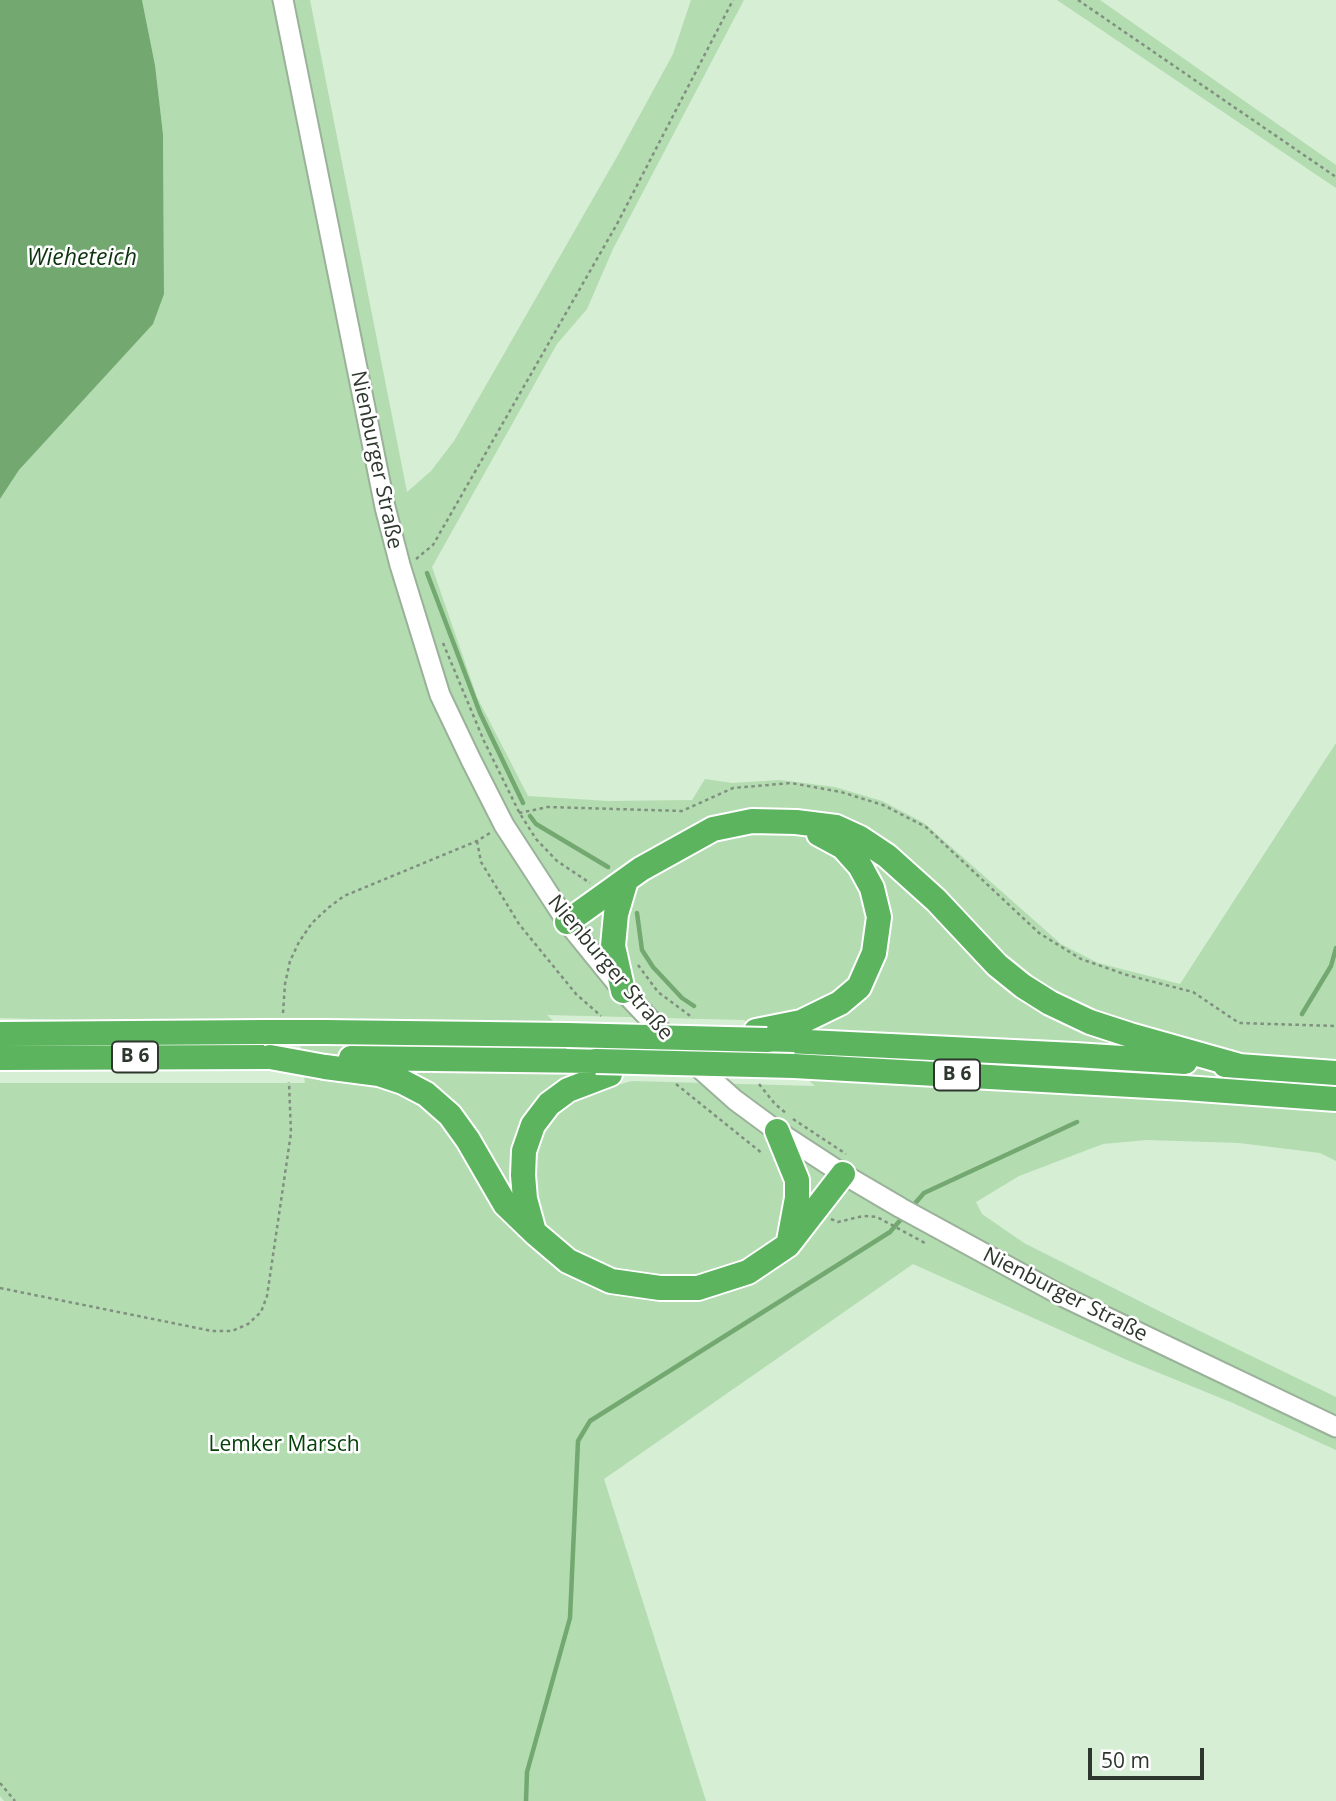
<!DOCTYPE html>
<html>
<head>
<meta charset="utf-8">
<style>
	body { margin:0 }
	#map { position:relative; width:1336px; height:1801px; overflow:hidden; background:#d6eed4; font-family:"Open Sans",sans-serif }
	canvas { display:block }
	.scale { position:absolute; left:1088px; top:1748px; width:116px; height:32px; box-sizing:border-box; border:4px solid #2e372e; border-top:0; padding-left:9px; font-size:21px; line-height:24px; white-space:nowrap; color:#2e372e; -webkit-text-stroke:5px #fff; paint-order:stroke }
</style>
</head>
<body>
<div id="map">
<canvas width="1336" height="1801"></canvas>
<div class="scale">50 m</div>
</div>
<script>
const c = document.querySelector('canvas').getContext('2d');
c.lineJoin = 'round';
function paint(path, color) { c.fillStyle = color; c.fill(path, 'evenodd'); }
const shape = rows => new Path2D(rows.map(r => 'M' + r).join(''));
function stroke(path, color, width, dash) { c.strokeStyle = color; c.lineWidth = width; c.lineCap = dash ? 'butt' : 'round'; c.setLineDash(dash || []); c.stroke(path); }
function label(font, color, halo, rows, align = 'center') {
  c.font = font + ' "Open Sans",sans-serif'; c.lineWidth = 5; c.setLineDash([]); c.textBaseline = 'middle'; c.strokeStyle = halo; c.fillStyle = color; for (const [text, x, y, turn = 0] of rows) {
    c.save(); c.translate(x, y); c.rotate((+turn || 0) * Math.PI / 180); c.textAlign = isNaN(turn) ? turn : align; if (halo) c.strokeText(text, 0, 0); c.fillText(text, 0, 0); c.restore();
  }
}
paint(shape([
	[142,0,310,0,407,492,431,471,454,441,618,155,673,54,691,0,744,0,613,249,587,309,557,344,432,567,477,697,528,796,608,801,692,800,705,779,732,783,780,780,835,787,882,801,924,823,1061,944,1098,963,1180,984,1336,743,1336,1161,1320,1153,1239,1143,1147,1140,1103,1144,1019,1176,976,1202,982,1214,1024,1243,1173,1318,1336,1397,1336,1450,1233,1403,1127,1360,913,1264,604,1479,706,1801,4,1801,0,1796,0,1083,305,1083,298,1027,0,1018,0,499,19,470,77,405,164,294,163,134,155,65],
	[547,1015,744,1020,815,1086,632,1081,621,1084],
	[1057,0,1100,0,1336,165,1336,188]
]), '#b3dcb1');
paint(shape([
	[0,0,142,0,155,65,163,134,164,294,153,324,19,470,0,499]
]), '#73a870');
stroke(shape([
	[427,573,480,713,523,803],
	[530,816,536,824,608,867],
	[637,913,642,950,653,967,682,998,694,1006],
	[1302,1014,1331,966,1336,948],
	[911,1208,924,1193,1077,1122],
	[526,1801,527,1772,570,1618,578,1441,590,1421,890,1232,903,1217]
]), '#73a870', 4.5);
const tertiary = shape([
	[283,0,385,507,400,565,440,695,471,760,504,825,567,922,623,991,679,1050,735,1100,777,1131,843,1174,901,1208,1064,1297,1336,1427]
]);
const trunk = shape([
	[567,922,641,869,713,829,752,821,796,822,836,827,860,838,887,856,936,900,997,965,1023,986,1050,1003,1090,1022,1130,1035,1240,1066],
	[623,991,613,946,616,914,626,880],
	[756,1031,801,1022,840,1003,859,987,874,953,879,917,872,888,860,866,843,847,819,834],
	[324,1032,567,1035],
	[0,1034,264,1032],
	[767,1040,1075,1055,1185,1062],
	[0,1058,270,1057],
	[351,1058,596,1061],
	[1225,1065,1336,1073],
	[794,1066,1185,1088,1336,1099],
	[325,1067,379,1074,403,1082,426,1094,450,1115,468,1140,505,1204,535,1233,568,1261,611,1281,660,1288,698,1288,748,1272,788,1245,843,1174],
	[777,1131,797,1180,797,1198,789,1241],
	[534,1232,525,1199,523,1175,524,1151,533,1125,549,1104,568,1090,610,1074]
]);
stroke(tertiary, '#9bb29a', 23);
stroke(trunk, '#fff', 28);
stroke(shape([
	[1078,0,1336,177],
	[416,559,433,545,617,224,733,0],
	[443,643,484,741,519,812,536,839,557,861,590,883],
	[519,813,548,807,682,811,733,788,791,783,841,792,883,805,926,827,1039,933,1081,959,1127,975,1193,992,1239,1023,1336,1026],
	[477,841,481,862,519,924,576,994,601,1016],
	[638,965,658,992,693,1018],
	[283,1013,285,984,290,961,299,942,312,923,328,908,344,896,477,841,490,833],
	[676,1084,763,1154],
	[759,1084,775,1104,786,1113],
	[793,1119,846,1154],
	[831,1219,838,1222,863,1216,877,1217,925,1243],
	[0,1288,212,1331,232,1331,248,1324,261,1312,267,1296,291,1133,289,1082],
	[0,1783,15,1801]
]), '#80907f', 2.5, [3.5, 3.5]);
stroke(tertiary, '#fff', 19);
stroke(trunk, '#5cb45f', 24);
const trunkBridge = shape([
	[264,1032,324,1032],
	[567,1035,767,1040],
	[270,1057,325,1067],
	[596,1061,794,1066]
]);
stroke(trunkBridge, '#fff', 28, []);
stroke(trunkBridge, '#5cb45f', 24);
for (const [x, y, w] of [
	[135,1057,46],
	[957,1075,46]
]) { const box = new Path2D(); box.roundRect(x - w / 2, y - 15.5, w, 31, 5); c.fillStyle = '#fff'; c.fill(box); stroke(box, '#2e372e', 2); }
label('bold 19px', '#2e372e', null, [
	["B 6",135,1057],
	["B 6",957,1075]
]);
label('21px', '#2e372e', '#fff', [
	["Nienburger Straße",376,460,78],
	["Nienburger Straße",610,968,50],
	["Nienburger Straße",1065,1295,27]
]);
label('21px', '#06410a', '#fff', [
	["Lemker Marsch",284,1445]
]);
label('italic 23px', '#0e340f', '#fff', [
	["Wieheteich",82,258]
]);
</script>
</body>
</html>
